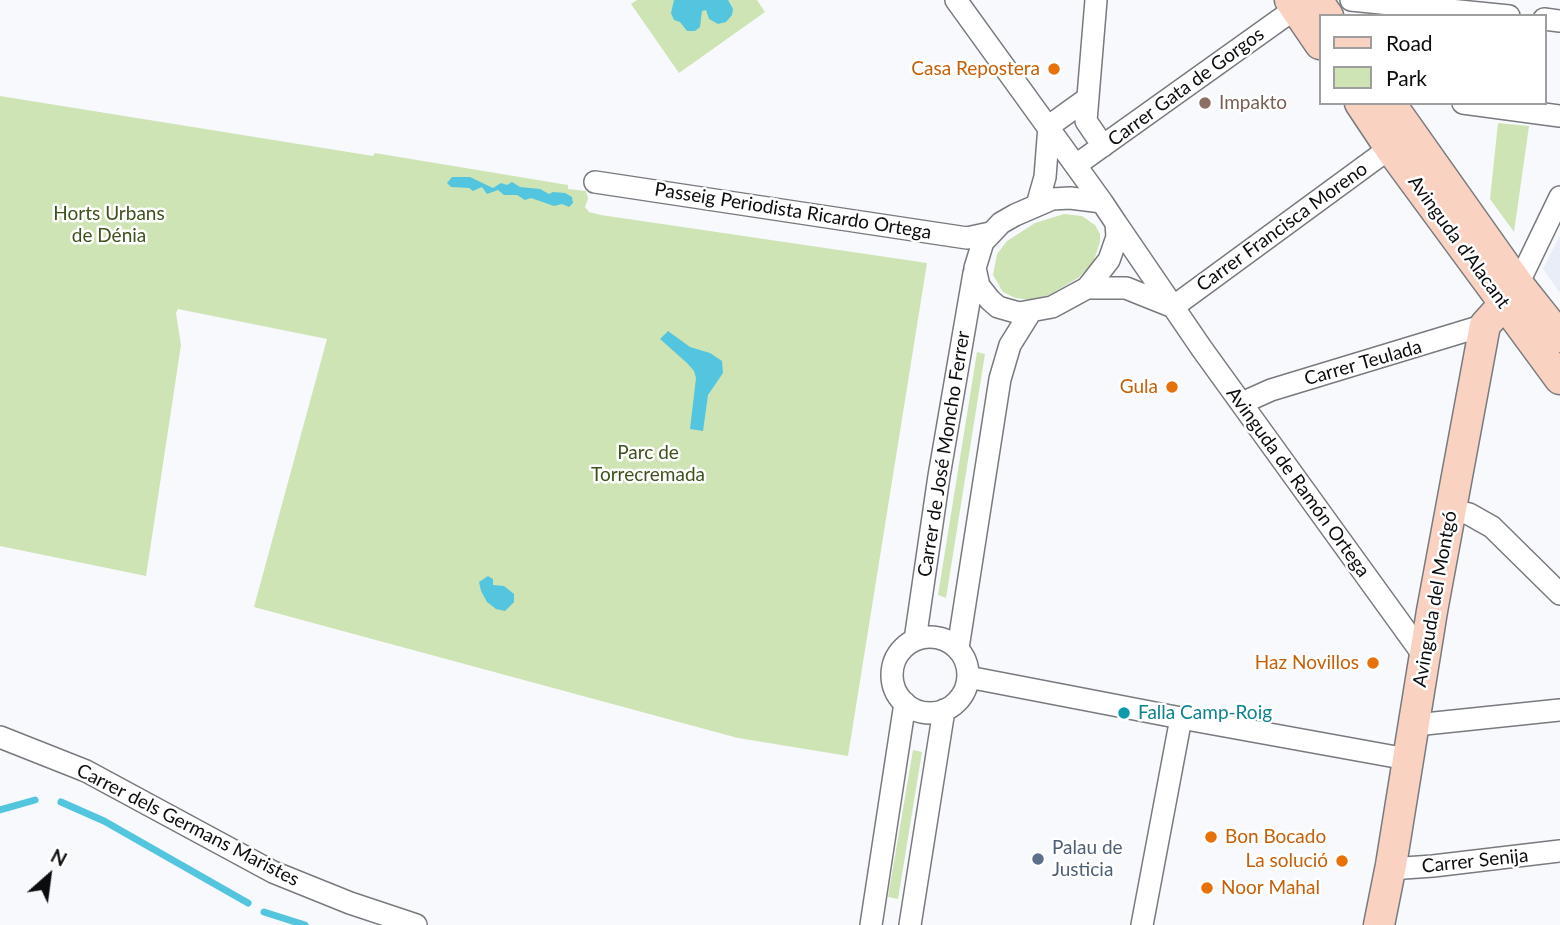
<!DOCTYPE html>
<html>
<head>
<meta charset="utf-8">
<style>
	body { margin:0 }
	#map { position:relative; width:1560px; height:925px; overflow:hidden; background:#f7f9fd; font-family:Lato,sans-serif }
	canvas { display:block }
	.legend { position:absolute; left:1319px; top:14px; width:228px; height:91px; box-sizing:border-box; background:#fff; border:2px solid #9e9e9f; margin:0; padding:9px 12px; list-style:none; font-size:21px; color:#0c0d0e }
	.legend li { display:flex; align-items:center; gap:14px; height:35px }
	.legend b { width:35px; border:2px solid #9e9e9f }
	.north { position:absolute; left:14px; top:841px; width:70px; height:70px; -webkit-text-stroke:5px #fff; paint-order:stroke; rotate:28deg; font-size:19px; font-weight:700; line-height:28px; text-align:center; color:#0c0d0e }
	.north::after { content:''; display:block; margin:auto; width:24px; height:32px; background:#0c0d0e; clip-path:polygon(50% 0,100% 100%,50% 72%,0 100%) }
</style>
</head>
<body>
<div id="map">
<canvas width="1560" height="925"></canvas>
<ul class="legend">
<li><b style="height:9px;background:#f9d2c2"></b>Road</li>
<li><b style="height:19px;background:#cfe4b4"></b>Park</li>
</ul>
<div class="north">N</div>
</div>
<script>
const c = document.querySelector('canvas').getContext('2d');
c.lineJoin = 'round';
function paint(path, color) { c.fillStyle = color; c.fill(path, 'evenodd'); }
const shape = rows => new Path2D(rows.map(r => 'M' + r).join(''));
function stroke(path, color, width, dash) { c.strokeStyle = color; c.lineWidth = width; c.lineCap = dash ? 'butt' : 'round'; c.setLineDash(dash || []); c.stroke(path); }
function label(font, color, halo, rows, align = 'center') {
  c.font = font + ' Lato,sans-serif'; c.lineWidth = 5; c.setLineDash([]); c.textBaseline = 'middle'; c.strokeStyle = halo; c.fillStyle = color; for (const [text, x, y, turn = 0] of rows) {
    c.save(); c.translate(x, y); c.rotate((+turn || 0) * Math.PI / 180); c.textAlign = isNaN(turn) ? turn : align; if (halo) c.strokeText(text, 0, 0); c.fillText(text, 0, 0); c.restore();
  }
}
paint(shape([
	[1560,235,1560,293,1543,269]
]), '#e9edf8');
paint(shape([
	[637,0,757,0,765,12,679,73,631,4],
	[0,96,373,156,375,153,568,185,568,189,586,191,588,199,585,207,589,212,601,215,927,263,848,756,738,738,254,607,327,339,178,309,176,313,181,345,146,576,0,546],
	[1498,123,1529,126,1514,232,1490,199],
	[1064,214,1082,216,1095,225,1100,234,1100,242,1093,263,1078,278,1049,295,1032,300,1015,298,1003,292,993,275,997,254,1007,241,1035,223],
	[977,352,985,354,946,598,938,595],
	[913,750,922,752,898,899,888,897]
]), '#cfe4b4');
paint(shape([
	[674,0,728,0,733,9,732,15,726,22,718,24,709,19,706,10,702,11,700,27,695,31,687,31,680,22,674,20,671,13],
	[452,177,470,177,493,188,501,183,507,185,512,182,520,187,540,189,549,194,553,192,565,193,572,197,573,203,569,207,562,204,554,206,531,198,525,200,517,195,504,195,498,190,487,194,482,187,473,191,469,188,451,187,447,183],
	[668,331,690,347,710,353,722,361,723,373,708,395,703,431,690,429,696,378,694,371,687,363,660,339],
	[488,576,493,579,493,585,504,586,514,594,514,602,505,611,496,609,487,602,481,591,479,582]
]), '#54c5de');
stroke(shape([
	[61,802,104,821,248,903],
	[0,810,35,800],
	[264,912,305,925]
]), '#54c5de', 7);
const street = shape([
	[956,0,1102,202],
	[1096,0,1086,121,1103,146],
	[1351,0,1509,16],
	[1544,19,1560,21],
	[1463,103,1560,116],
	[1049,126,1088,98],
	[1076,165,1296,8],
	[595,182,967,238,990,233],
	[1070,198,1102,202,1116,223,1117,237,1109,260,1087,288,1052,307,1019,313,998,307,990,300,979,286,975,268,983,242,1001,223,1015,215,1052,199,1070,198],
	[1037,205,1045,177,1049,126],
	[1116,223,1202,349,1424,656],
	[1518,284,1560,197],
	[1087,288,1126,288,1171,306],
	[1173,307,1390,148],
	[1242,403,1271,390,1485,325],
	[1451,510,1469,514,1492,527,1560,594],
	'892 675a38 38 0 1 1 76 0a38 38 0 1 1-76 0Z',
	[915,640,939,476,974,273],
	[958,648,1000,379,1010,345,1030,313],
	[968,677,1181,718,1407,759],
	[1413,722,1425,724,1560,710],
	[0,737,86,771,273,872,350,903,416,925],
	[1391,865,1404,868,1433,866,1560,851],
	[871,925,905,703],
	[910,925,944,710],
	[1142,925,1181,718]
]);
const secondary = shape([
	[1290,0,1320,44],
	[1317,0,1328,16],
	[1360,103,1390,148,1560,379],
	[1390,103,1518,284,1560,337],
	[1379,925,1391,865,1432,611,1485,325,1505,303,1518,284]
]);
stroke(street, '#787a7e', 24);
stroke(secondary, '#787a7e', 33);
stroke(street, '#fff', 21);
stroke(secondary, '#f9d2c2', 30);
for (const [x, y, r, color] of [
	[1054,69,7,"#e8710a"],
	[1205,103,7,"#8d6e63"],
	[1172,387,7,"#e8710a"],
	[1373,663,7,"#e8710a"],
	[1124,713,7,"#0f9aa8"],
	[1211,837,7,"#e8710a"],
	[1038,859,7,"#5c6f8a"],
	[1342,861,7,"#e8710a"],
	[1207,888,7,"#e8710a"]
]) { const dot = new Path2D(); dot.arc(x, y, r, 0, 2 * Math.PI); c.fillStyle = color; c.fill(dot); stroke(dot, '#fff', 2.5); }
label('19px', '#c56008', '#fff', [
	["Casa Repostera",1040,69],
	["Gula",1158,387],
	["Haz Novillos",1359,663],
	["Bon Bocado",1225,837,"left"],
	["La solució",1328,861],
	["Noor Mahal",1221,888,"left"]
], 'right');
label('19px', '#0c0d0e', '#fff', [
	["Carrer Gata de Gorgos",1186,87,-36],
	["Passeig Periodista Ricardo Ortega",793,211,9],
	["Carrer Francisca Moreno",1282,227,-36],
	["Avinguda d'Alacant",1459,242,54],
	["Carrer Teulada",1363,363,-16],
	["Carrer de José Moncho Ferrer",944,454,-81],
	["Avinguda de Ramón Ortega",1298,482,54],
	["Avinguda del Montgó",1435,599,-80],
	["Carrer dels Germans Maristes",188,825,27],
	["Carrer Senija",1475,861,-6]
]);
label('19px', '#785e54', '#fff', [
	["Impakto",1219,103]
], 'left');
label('19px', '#3c511b', '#fff', [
	["Horts Urbans",109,214],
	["de Dénia",109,236],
	["Parc de",648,453],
	["Torrecremada",648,475]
]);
label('19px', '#0d838f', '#fff', [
	["Falla Camp-Roig",1138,713]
], 'left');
label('19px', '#4e5e75', '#fff', [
	["Palau de",1052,848],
	["Justicia",1052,870]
], 'left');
</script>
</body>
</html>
